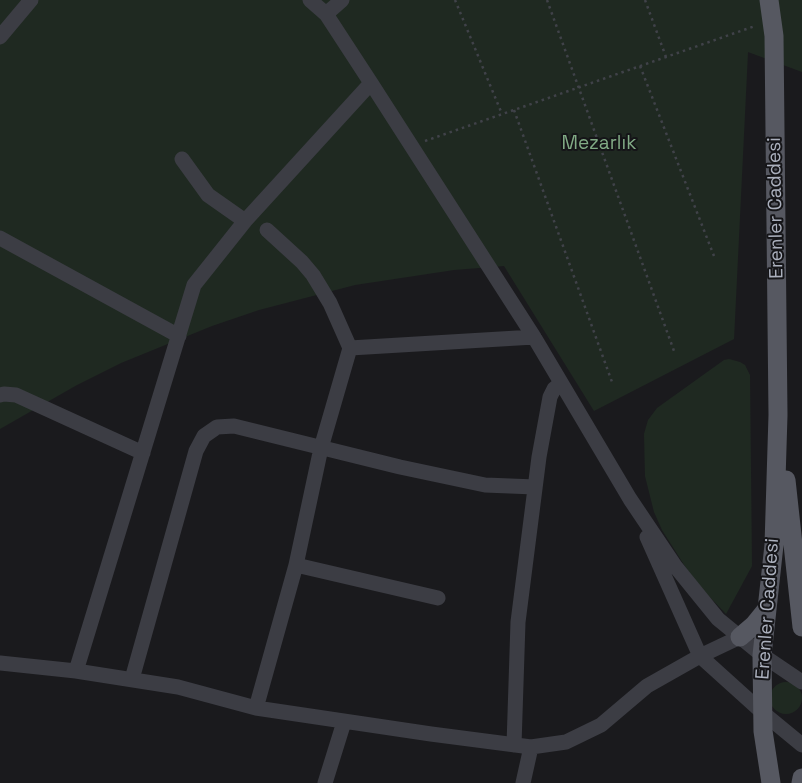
<!DOCTYPE html>
<html>
<head>
<meta charset="utf-8">
<style>
	body { margin:0 }
	canvas { display:block; background:#1a1a1d }
</style>
</head>
<body>
<canvas width="802" height="783"></canvas>
<script>
const c = document.querySelector('canvas').getContext('2d');
c.lineJoin = 'round';
function paint(path, color) { c.fillStyle = color; c.fill(path, 'evenodd'); }
const shape = rows => new Path2D(rows.map(r => 'M' + r).join(''));
function stroke(path, color, width, dash) { c.strokeStyle = color; c.lineWidth = width; c.lineCap = dash ? 'butt' : 'round'; c.setLineDash(dash || []); c.stroke(path); }
function label(font, color, halo, rows, align = 'center') {
  c.font = font + ' "Space Grotesk",sans-serif'; c.lineWidth = 4; c.setLineDash([]); c.textBaseline = 'middle'; c.strokeStyle = halo; c.fillStyle = color; for (const [text, x, y, turn = 0] of rows) {
    c.save(); c.translate(x, y); c.rotate((+turn || 0) * Math.PI / 180); c.textAlign = isNaN(turn) ? turn : align; if (halo) c.strokeText(text, 0, 0); c.fillText(text, 0, 0); c.restore();
  }
}
paint(shape([
	[0,0,802,0,802,72,748,52,734,339,594,411,504,266,454,270,355,285,259,310,212,326,121,363,77,385,0,429],
	[729,359,740,362,745,365,750,375,752,566,726,614,706,593,688,571,662,530,654,512,645,476,644,434,648,420,657,408,724,360],
	'770 698a16 16 0 1 1 32 0a16 16 0 1 1-32 0Z'
]), '#1f2921');
stroke(shape([
	[455,0,502,114],
	[547,0,674,351],
	[645,0,666,57],
	[640,66,714,256],
	[514,110,612,382],
	[425,141,755,26]
]), '#404249', 2.5, [2.5, 4]);
stroke(shape([
	[310,0,326,14,371,83,534,337,630,499,675,566,718,619,762,655,802,682],
	[326,14,342,0],
	[0,37,31,0],
	[182,159,208,195,245,221],
	[267,230,302,262,313,275,330,303,350,348],
	[0,238,179,336],
	[0,395,4,394,16,395,143,453],
	[647,537,700,656,762,712,802,745],
	[296,565,438,598],
	[0,663,76,671,178,687,256,708,431,734,531,747,566,742,601,725,647,686,700,656,740,637],
	[76,671,194,285,245,221,371,83],
	[132,679,196,451,204,436,217,427,234,426,400,467,485,485,535,487],
	[256,708,296,565,321,448,350,348,534,337],
	[514,745,518,622,539,457,550,397,554,389,561,383],
	[325,783,344,722],
	[523,783,531,747]
]), '#3c3d44', 15);
stroke(shape([
	[769,0,774,36,778,415,774,545,762,655,763,731,771,783],
	[786,480,802,627],
	[740,637,754,625,767,609],
	[801,783,802,778]
]), '#565861', 19);
label('19px', '#81aa85', '#151518', [
	["Mezarlık",599,144]
]);
label('19px', '#abb0bd', '#151518', [
	["Erenler Caddesi",776,208,-91],
	["Erenler Caddesi",768,609,-86]
]);
</script>
</body>
</html>
